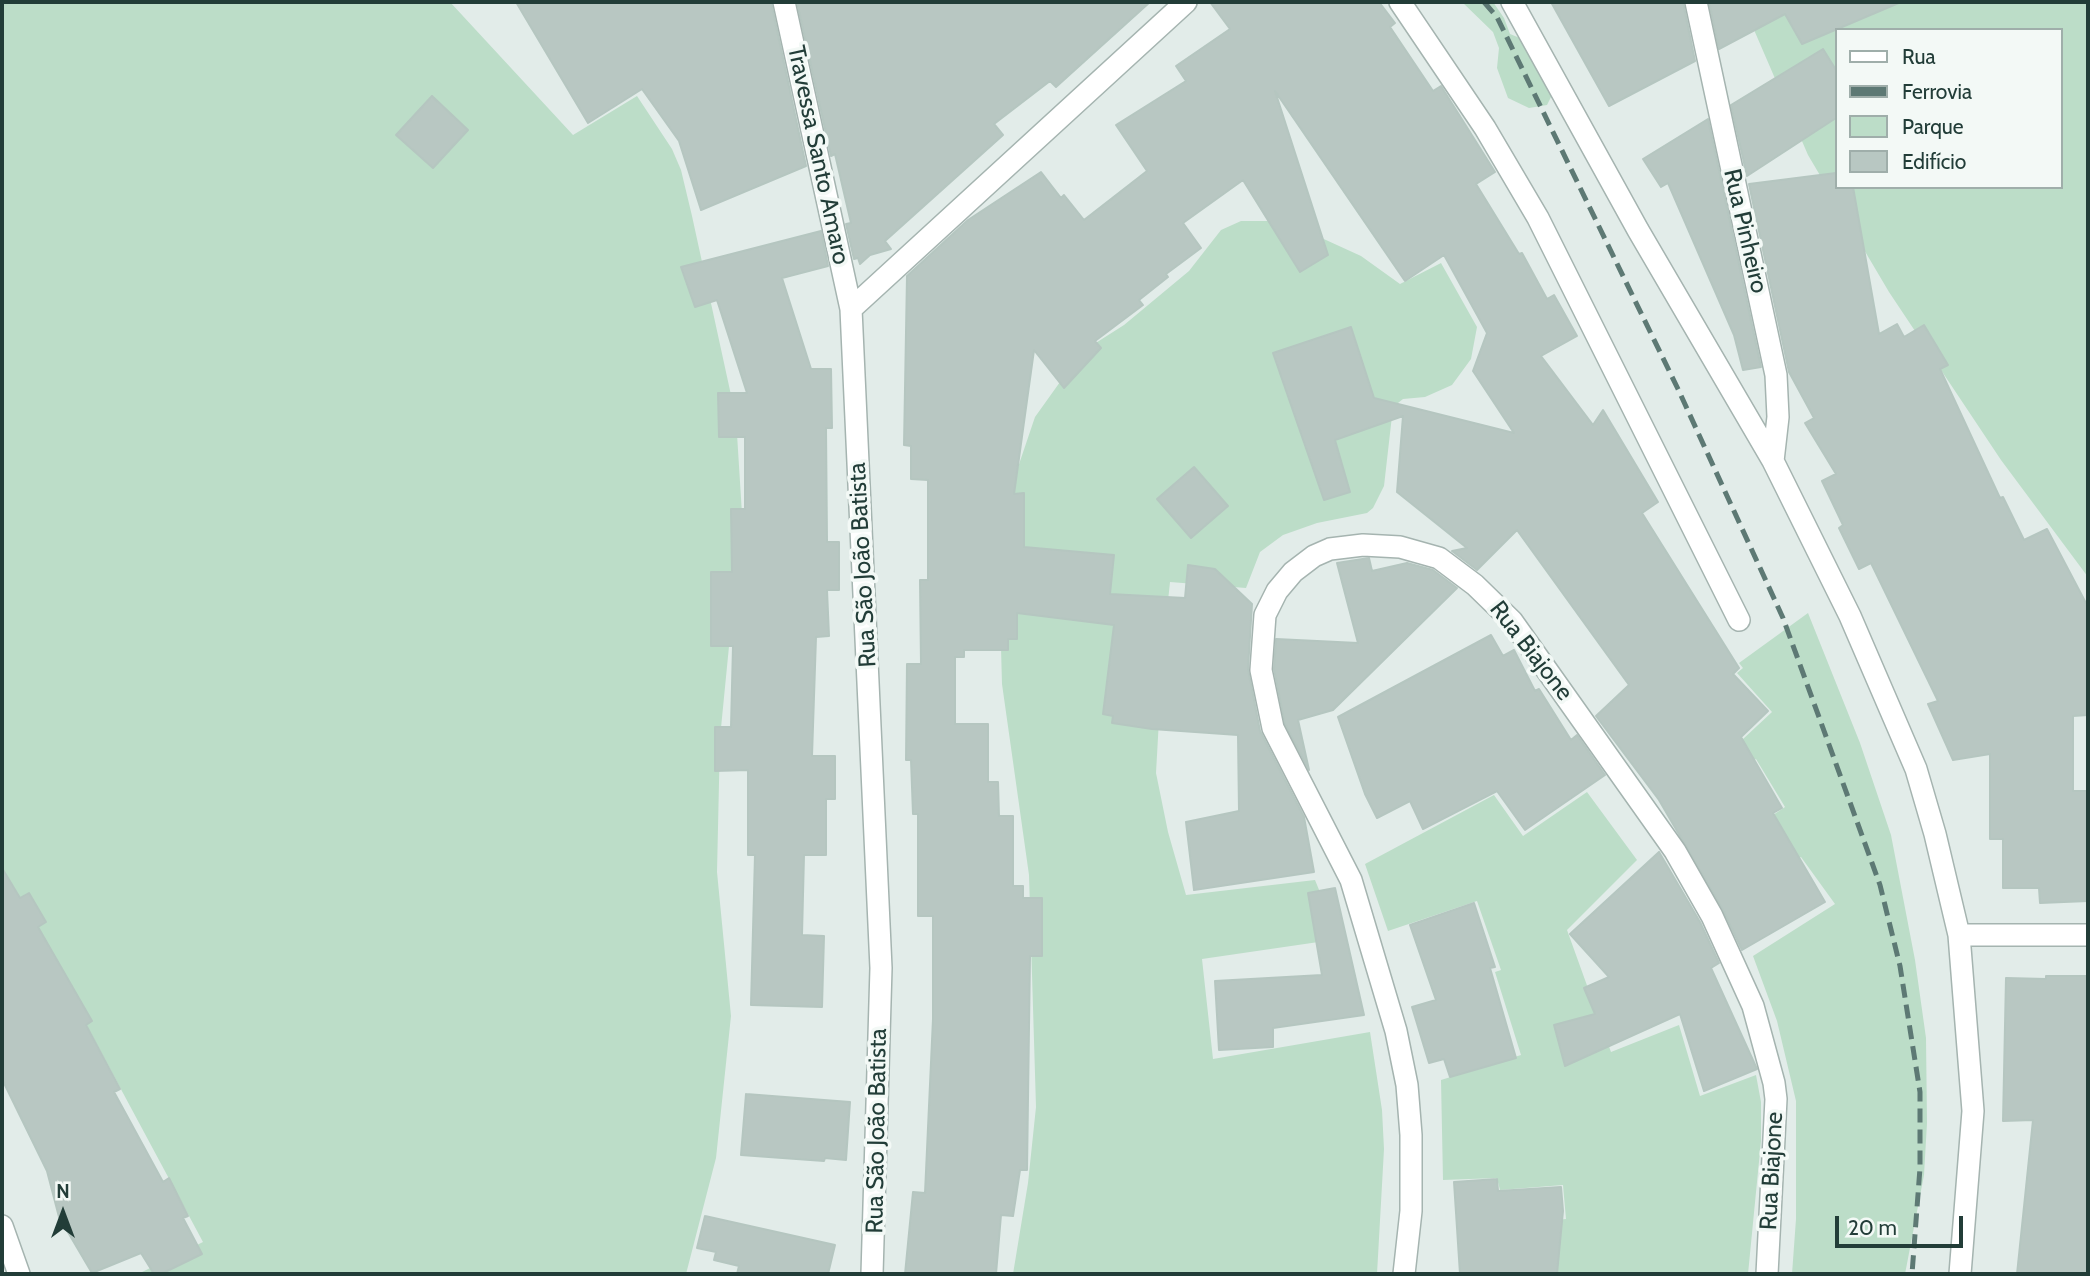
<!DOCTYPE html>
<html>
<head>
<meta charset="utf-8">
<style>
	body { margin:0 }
	#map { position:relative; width:2090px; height:1276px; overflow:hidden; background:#e2ece9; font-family:Cabin,sans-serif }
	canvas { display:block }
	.frame { position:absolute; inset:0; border:4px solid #223d38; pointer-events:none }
	.legend { position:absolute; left:1835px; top:28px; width:228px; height:161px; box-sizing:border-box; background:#f3f9f6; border:2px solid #9faeaa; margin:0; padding:9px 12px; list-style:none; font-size:21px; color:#223d38 }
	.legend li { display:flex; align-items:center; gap:14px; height:35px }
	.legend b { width:35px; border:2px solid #9faeaa }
	.north { position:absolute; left:28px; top:1178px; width:70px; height:70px; -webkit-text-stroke:5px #f3f9f6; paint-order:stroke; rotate:0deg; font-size:19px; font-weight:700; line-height:28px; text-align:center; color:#223d38 }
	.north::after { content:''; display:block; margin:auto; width:24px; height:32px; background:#223d38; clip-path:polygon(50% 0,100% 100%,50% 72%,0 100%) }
	.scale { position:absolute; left:1835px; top:1216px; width:128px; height:32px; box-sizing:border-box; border:4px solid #223d38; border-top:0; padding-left:9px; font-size:21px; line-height:24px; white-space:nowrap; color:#223d38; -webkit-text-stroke:5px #f3f9f6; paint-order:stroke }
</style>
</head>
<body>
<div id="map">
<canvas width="2090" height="1276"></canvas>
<div class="frame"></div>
<ul class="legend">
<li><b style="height:9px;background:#fff"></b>Rua</li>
<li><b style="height:9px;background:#5d7974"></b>Ferrovia</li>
<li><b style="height:19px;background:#bcddc8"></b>Parque</li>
<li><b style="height:19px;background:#b8c7c2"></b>Edifício</li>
</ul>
<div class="north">N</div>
<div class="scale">20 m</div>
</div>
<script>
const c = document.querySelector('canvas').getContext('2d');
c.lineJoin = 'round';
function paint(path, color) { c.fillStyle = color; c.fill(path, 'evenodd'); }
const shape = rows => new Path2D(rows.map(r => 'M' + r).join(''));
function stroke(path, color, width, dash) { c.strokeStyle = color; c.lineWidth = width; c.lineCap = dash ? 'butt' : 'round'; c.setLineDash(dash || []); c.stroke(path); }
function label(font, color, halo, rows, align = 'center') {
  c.font = font + ' Cabin,sans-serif'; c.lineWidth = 7; c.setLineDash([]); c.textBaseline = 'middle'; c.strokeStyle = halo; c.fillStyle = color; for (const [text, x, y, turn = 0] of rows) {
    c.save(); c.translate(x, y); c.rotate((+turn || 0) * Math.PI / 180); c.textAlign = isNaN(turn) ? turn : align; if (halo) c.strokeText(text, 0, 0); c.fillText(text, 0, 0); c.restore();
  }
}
paint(shape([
	[2,2,450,2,573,135,637,96,672,149,681,170,692,216,736,418,742,514,720,738,717,872,731,1016,716,1158,686,1274,138,1274,203,1242,43,944,2,873],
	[1462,2,1493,2,1504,18,1510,34,1527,41,1555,89,1547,105,1529,108,1508,98,1497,68,1499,48,1493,32],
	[1742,2,2088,2,2088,577,2001,460,1889,292,1808,155],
	[1836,30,2060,30,2060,187,1836,187],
	[1241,221,1268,221,1315,235,1361,256,1400,284,1441,263,1477,327,1471,359,1452,385,1425,397,1403,399,1393,407,1384,486,1373,508,1367,513,1317,523,1283,535,1260,552,1246,588,1170,582,1163,648,1156,773,1168,832,1186,895,1315,880,1339,939,1202,959,1213,1059,1370,1032,1382,1110,1384,1149,1377,1274,1013,1274,1028,1183,1036,1107,1029,875,1002,684,1000,612,1014,479,1035,417,1070,368,1091,346,1124,325,1189,271,1221,230],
	[1808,613,1860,743,1891,835,1915,960,1926,1038,1927,1123,1924,1175,1905,1274,1792,1274,1796,1219,1796,1101,1777,1021,1753,956,1835,904,1801,857,1760,880,1761,823,1785,807,1756,759,1737,770,1728,753,1772,712,1737,673,1743,668,1739,663],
	[1587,792,1637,860,1567,930,1611,1052,1679,1025,1700,1096,1756,1075,1761,1102,1761,1141,1748,1274,1544,1274,1555,1220,1566,1219,1563,1185,1500,1190,1497,1178,1443,1180,1441,1080,1521,1055,1495,972,1501,970,1477,901,1388,931,1365,864,1494,795,1523,836]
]), '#bcddc8');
const building = shape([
	[516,2,771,2,806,166,701,210,679,141,642,89,588,123,516,2],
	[797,2,1150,2,1056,87,1050,81,994,124,1003,135,885,241,891,249,870,255,860,264,858,258,854,259,846,224,851,223,835,154,831,156,797,2],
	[1210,2,1379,2,1395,23,1390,27,1433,91,1441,86,1495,172,1476,184,1519,254,1522,253,1547,299,1554,295,1577,336,1541,356,1593,425,1603,410,1658,502,1642,513,1739,668,1733,674,1768,711,1741,737,1782,808,1773,813,1825,902,1742,950,1723,910,1659,800,1596,716,1629,685,1517,530,1477,570,1452,551,1467,548,1397,492,1403,416,1335,440,1350,492,1324,500,1273,353,1351,327,1374,398,1514,433,1473,371,1487,333,1444,255,1405,281,1275,91,1328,255,1300,272,1243,180,1183,223,1201,248,1166,274,1168,277,1139,300,1143,305,1095,341,1101,348,1064,388,1034,350,1014,494,1024,493,1024,547,1114,555,1110,594,1185,598,1188,565,1215,569,1252,604,1248,669,1260,731,1304,817,1314,872,1194,890,1186,822,1239,811,1238,735,1152,729,1112,723,1113,716,1103,714,1114,625,1017,613,1017,639,1008,639,1008,650,964,650,964,657,955,657,955,724,988,724,988,782,998,782,999,816,1013,816,1013,886,1023,886,1023,898,1042,898,1042,956,1030,956,1027,1170,1020,1170,1013,1216,1001,1215,996,1274,905,1274,913,1192,925,1193,933,1019,933,916,918,916,918,814,913,814,911,760,906,760,907,664,921,664,920,580,928,580,928,480,911,479,911,446,904,445,907,276,968,220,1041,172,1061,198,1064,195,1084,220,1147,171,1116,125,1186,81,1176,66,1230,29,1210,2],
	[1551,2,1683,2,1695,61,1609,106,1551,2],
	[1709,2,1901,2,1802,44,1785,14,1719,49,1709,2],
	[1823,49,1836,70,1836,118,1747,176,1731,105,1823,49],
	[432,96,468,130,433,168,396,135,432,96],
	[1708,119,1761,367,1743,370,1734,335,1668,183,1661,187,1643,159,1708,119],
	[1836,173,1836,187,1853,187,1879,334,1897,324,1904,337,1924,325,1948,365,1940,369,2000,498,2003,497,2024,540,2047,529,2088,607,2088,715,2073,716,2073,791,2088,791,2088,901,2040,903,2039,888,2003,888,2003,839,1990,839,1990,754,1953,760,1928,704,1938,701,1871,563,1859,569,1839,528,1843,525,1822,481,1836,474,1805,423,1814,418,1789,372,1749,184,1836,173],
	[821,231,828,266,782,278,811,369,831,369,832,428,826,428,827,542,839,542,839,590,827,590,829,636,816,637,812,756,835,756,835,799,826,799,826,855,804,855,802,935,824,936,822,1007,751,1005,755,855,748,855,748,770,715,771,715,727,731,727,733,646,711,646,711,572,732,572,731,509,745,509,745,437,719,437,718,393,747,393,717,300,695,307,681,267,821,231],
	[1194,467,1228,506,1191,538,1157,499,1194,467],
	[1369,558,1372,571,1407,563,1433,570,1457,588,1333,710,1298,720,1309,770,1285,724,1274,669,1276,639,1358,643,1337,563,1369,558],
	[1491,635,1503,656,1514,650,1535,691,1539,689,1571,740,1577,735,1605,775,1525,830,1497,791,1423,829,1410,801,1377,818,1365,794,1338,717,1491,635],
	[1659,852,1700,922,1719,963,1711,968,1757,1069,1704,1091,1680,1014,1565,1066,1554,1025,1595,1014,1584,988,1609,977,1570,934,1659,852],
	[2,868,20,898,29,893,46,922,38,927,92,1021,86,1025,120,1089,114,1092,163,1182,169,1178,188,1216,183,1218,202,1254,161,1274,154,1274,141,1253,92,1273,59,1217,47,1171,2,1079,2,868],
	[1335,888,1364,1015,1273,1028,1273,1047,1219,1050,1215,981,1322,975,1308,893,1335,888],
	[1474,903,1495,967,1490,968,1516,1058,1450,1077,1444,1059,1429,1063,1412,1007,1436,1000,1410,925,1474,903],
	[2046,976,2088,976,2088,1274,2017,1274,2033,1120,2003,1121,2006,978,2046,979,2046,976],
	[746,1094,850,1102,846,1160,825,1158,824,1161,741,1155,746,1094],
	[1497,1179,1498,1191,1561,1187,1563,1211,1557,1274,1460,1274,1454,1182,1497,1179],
	[705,1216,835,1245,828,1274,737,1274,739,1266,714,1260,716,1252,697,1248,705,1216]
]);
paint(building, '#b8c7c2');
stroke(building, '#b5c6c0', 2);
const minor = shape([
	[784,2,851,309],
	[1400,2,1485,128,1538,218,1739,620],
	[1512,2,1638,230,1773,461,1850,616,1916,769,1935,834,1959,935,1973,1111,1960,1274],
	[1696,2,1776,375,1778,417,1773,461],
	[1959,935,2088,935],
	[872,1274,881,968,851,309,1186,2],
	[1404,1274,1411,1211,1411,1135,1407,1085,1396,1031,1351,880,1273,728,1261,670,1265,615,1277,591,1293,572,1314,556,1330,549,1363,545,1400,547,1439,558,1475,585,1512,621,1675,851,1712,916,1753,1006,1774,1083,1776,1099,1767,1274]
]);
const tertiary = shape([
	[2,1226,19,1274]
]);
stroke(minor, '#a5b4b0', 24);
stroke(tertiary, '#a5b4b0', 24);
stroke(minor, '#fff', 21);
stroke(tertiary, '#fff', 21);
stroke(shape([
	[1484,2,1497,17,1678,389,1783,618,1880,885,1900,966,1920,1092,1920,1168,1912,1274]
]), '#5d7974', 5, [14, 7]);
label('24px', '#223d38', '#f3f9f6', [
	["Travessa Santo Amaro",818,155,78],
	["Rua Pinheiro",1745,231,77],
	["Rua São João Batista",863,565,-93],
	["Rua Biajone",1531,651,52],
	["Rua São João Batista",877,1131,-89],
	["Rua Biajone",1772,1171,-87]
]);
</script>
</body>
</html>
